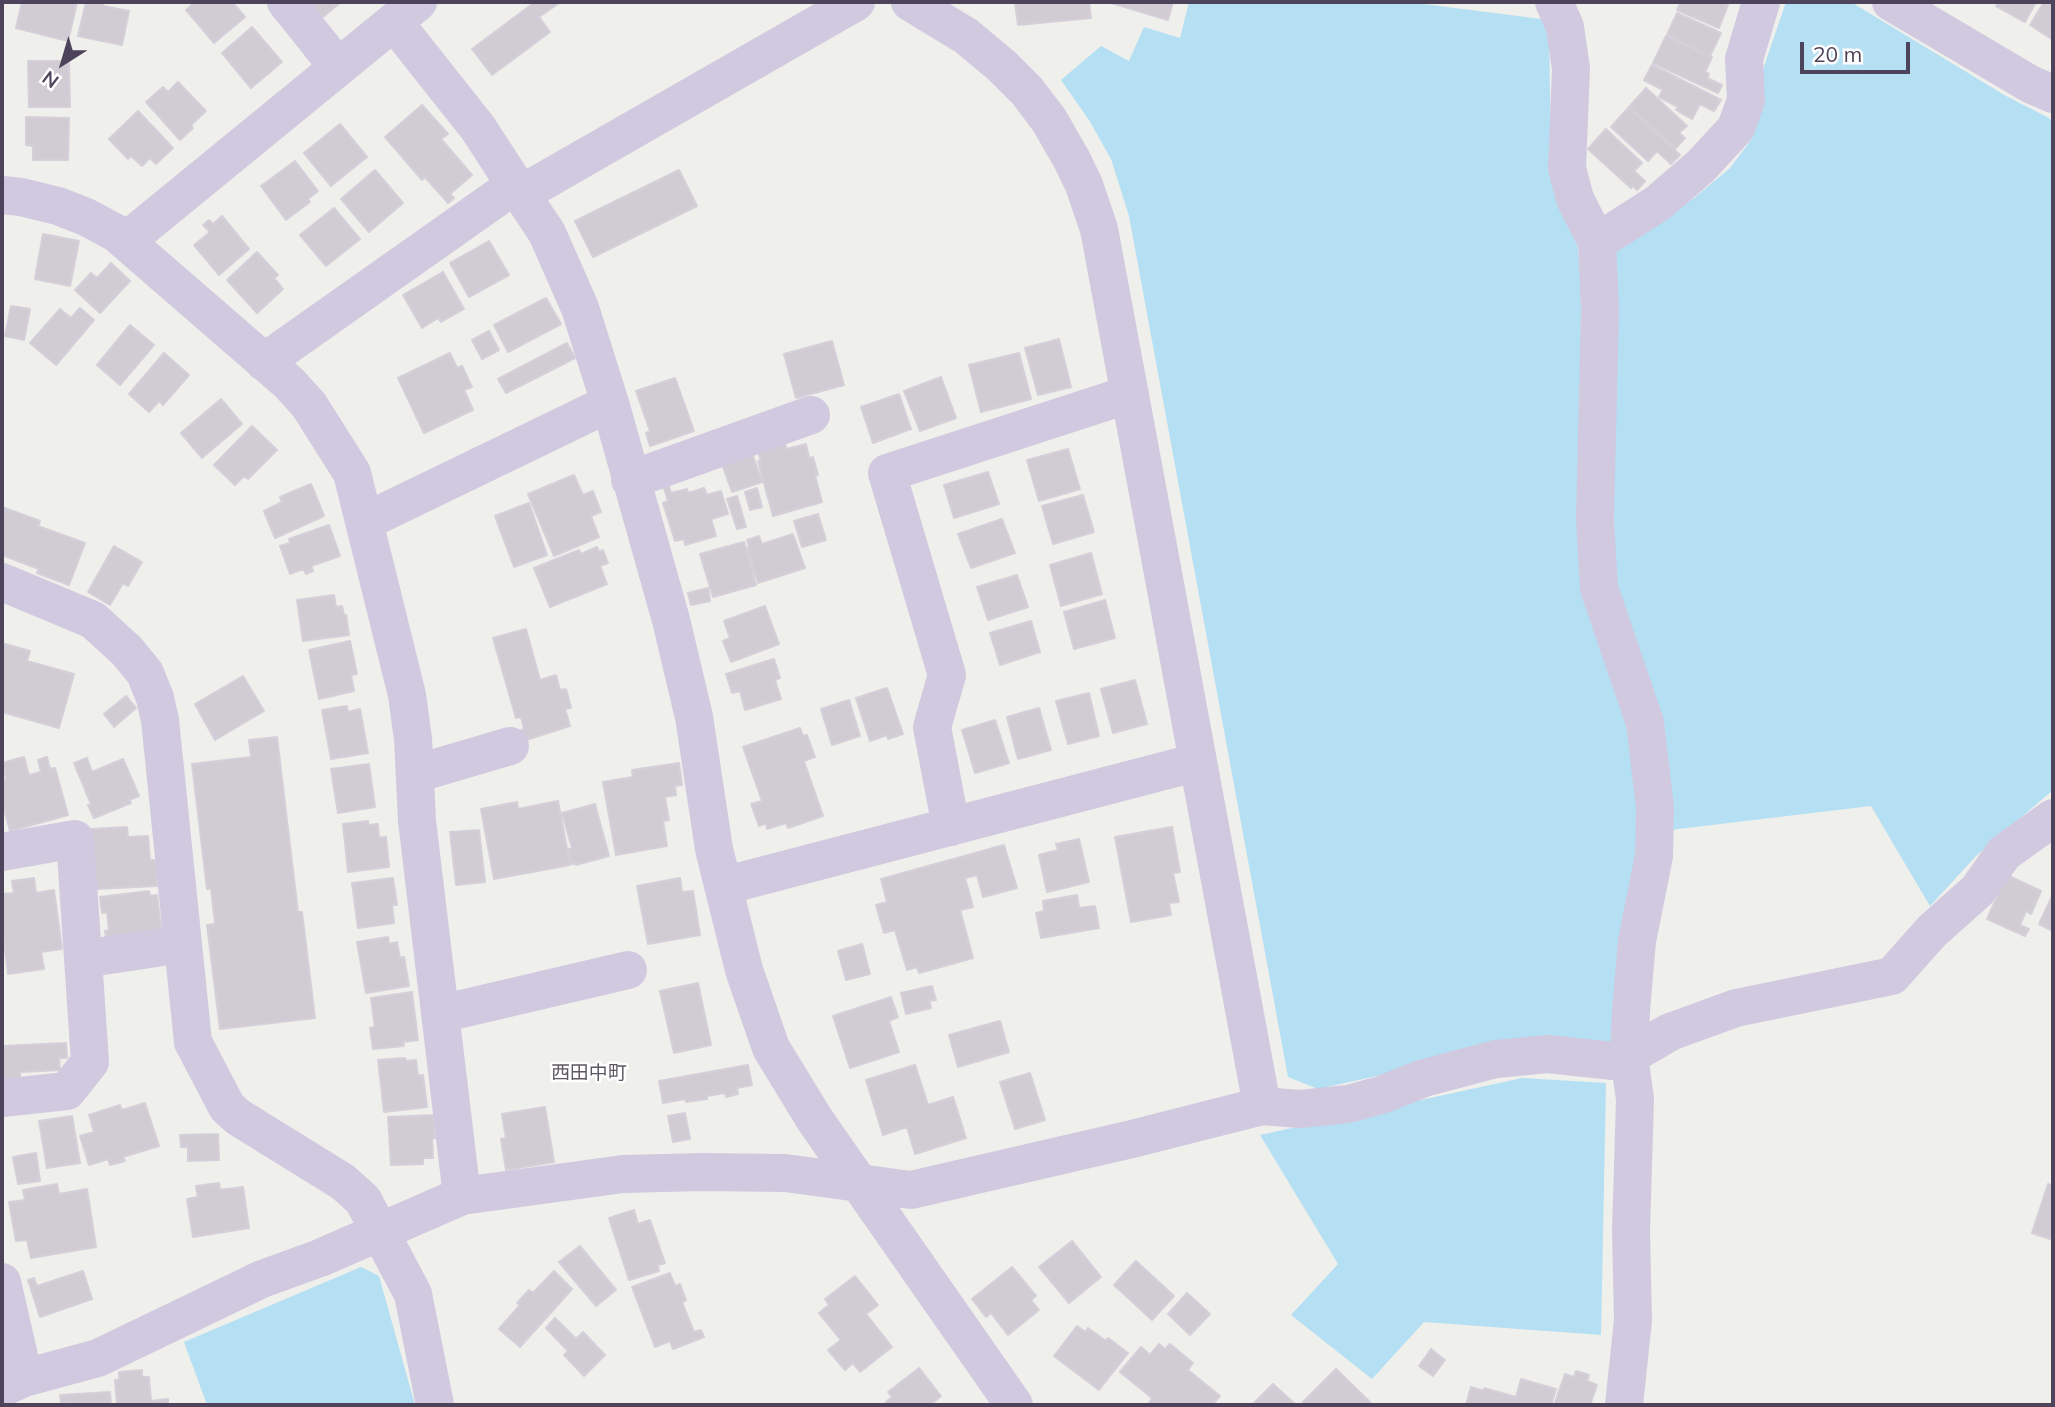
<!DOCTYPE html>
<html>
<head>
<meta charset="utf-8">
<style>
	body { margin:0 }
	#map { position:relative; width:2055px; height:1407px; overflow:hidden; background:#efefec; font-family:Mulish,sans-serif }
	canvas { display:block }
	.frame { position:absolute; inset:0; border:4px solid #4d435b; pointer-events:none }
	.north { position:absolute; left:28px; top:28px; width:70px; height:70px; -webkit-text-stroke:5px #fff; paint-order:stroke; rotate:217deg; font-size:19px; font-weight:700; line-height:28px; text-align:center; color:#4d435b }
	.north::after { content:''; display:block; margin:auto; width:24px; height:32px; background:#4d435b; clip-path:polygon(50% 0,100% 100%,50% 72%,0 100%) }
	.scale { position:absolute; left:1800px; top:42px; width:110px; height:32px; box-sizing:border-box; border:4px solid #4d435b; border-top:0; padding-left:9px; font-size:21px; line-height:24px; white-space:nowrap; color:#4d435b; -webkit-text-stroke:5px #fff; paint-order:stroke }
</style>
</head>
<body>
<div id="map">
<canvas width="2055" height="1407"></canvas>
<div class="frame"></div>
<div class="north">N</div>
<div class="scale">20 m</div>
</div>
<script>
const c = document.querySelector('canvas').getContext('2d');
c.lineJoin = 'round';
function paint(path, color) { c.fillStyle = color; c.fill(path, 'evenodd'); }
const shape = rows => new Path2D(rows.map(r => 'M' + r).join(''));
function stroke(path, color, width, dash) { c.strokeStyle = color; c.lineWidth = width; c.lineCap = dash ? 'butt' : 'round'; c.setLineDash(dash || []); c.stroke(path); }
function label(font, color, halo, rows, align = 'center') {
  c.font = font + ' Mulish,"Noto Sans JP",sans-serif'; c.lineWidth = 5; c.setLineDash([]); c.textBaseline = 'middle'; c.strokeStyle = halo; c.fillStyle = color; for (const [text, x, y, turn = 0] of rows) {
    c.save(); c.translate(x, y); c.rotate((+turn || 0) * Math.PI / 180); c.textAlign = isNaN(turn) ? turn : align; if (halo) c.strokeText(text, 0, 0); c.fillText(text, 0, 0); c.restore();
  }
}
paint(shape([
	[1189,2,1408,2,1549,20,1551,173,1578,248,1583,316,1627,705,1641,788,1634,893,1611,1052,1534,1041,1318,1089,1288,1077,1129,216,1111,159,1089,120,1061,80,1101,46,1129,61,1144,27,1180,38],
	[1786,2,1851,2,2006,96,2049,118,2053,123,2053,790,1976,856,1930,906,1871,806,1670,830,1616,597,1608,254,1694,198,1730,168,1751,140,1761,75],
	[1522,1078,1606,1083,1601,1335,1424,1322,1372,1379,1291,1315,1338,1264,1260,1135],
	[361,1267,379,1276,415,1405,207,1405,184,1342]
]), '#b5dff3');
const building = shape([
	[22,2,77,2,68,41,16,28,22,2],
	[86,2,104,2,103,6,129,11,122,45,78,36,86,2],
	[195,2,232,2,245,17,214,43,186,10,195,2],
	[310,2,341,2,323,17,310,2],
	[535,2,559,3,539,17,550,32,492,75,472,49,535,2],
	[1015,2,1089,2,1091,18,1018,25,1015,2],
	[1108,2,1173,2,1168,20,1108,2],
	[1681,2,1721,2,1728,5,1719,28,1677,10,1681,2],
	[1999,2,2036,2,2025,22,1996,6,1999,2],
	[2044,2,2053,2,2053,40,2030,25,2044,2],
	[1677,13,1721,33,1710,56,1667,35,1677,13],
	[252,27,282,62,251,88,222,53,252,27],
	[1666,36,1712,57,1705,72,1709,74,1707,78,1722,85,1718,93,1653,63,1666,36],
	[28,61,69,61,70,107,29,107,28,61],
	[1652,65,1721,100,1714,111,1700,104,1692,119,1676,110,1678,107,1659,97,1663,90,1644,80,1652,65],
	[178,82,206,111,191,125,193,128,180,140,146,102,163,87,168,92,178,82],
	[1646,88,1687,126,1679,133,1685,138,1675,149,1629,107,1646,88],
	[422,105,448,134,441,139,472,175,450,194,454,198,448,203,425,177,422,180,385,137,422,105],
	[1629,107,1680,155,1671,164,1657,151,1648,161,1611,127,1629,107],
	[138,111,173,148,156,164,150,158,142,166,131,156,128,159,109,139,138,111],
	[26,117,69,118,68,160,33,160,33,146,26,145,26,117],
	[340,124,367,157,331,186,304,153,340,124],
	[1606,129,1642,163,1634,171,1645,181,1637,190,1633,186,1631,188,1588,149,1606,129],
	[295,161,318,191,308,199,310,202,286,220,261,186,295,161],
	[375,170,403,203,369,232,341,199,375,170],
	[679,170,697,206,593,257,575,221,679,170],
	[334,208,360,239,326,266,300,235,334,208],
	[222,216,249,249,219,275,194,245,210,232,203,225,209,220,213,224,222,216],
	[43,234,79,241,70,286,35,279,43,234],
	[489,241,509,275,469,297,450,263,489,241],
	[257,252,278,275,274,278,283,289,257,313,227,280,257,252],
	[111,263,130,281,100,313,75,290,91,273,97,278,111,263],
	[443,272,464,309,441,322,438,318,422,328,403,295,443,272],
	[546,298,561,324,508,352,494,325,546,298],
	[11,306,30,309,24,340,5,336,11,306],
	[80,308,94,320,56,365,30,343,60,309,71,318,80,308],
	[130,325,154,345,120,385,97,365,130,325],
	[489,331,499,350,482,359,472,340,489,331],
	[1059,339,1071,387,1038,395,1025,348,1059,339],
	[832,341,844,385,796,398,784,354,832,341],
	[567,343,575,358,506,393,498,379,567,343],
	[164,353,189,375,163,405,159,401,149,412,129,394,164,353],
	[450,353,457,368,462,366,472,387,464,390,473,410,424,433,398,378,450,353],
	[1019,353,1031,399,981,412,969,365,1019,353],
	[941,377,956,418,920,431,904,391,941,377],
	[675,378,694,431,650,446,646,433,650,431,636,391,675,378],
	[899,394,911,429,873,443,861,407,899,394],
	[221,399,242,424,202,458,181,433,221,399],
	[252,426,277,450,248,479,244,476,235,485,214,465,252,426],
	[785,444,787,449,806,444,809,458,813,457,818,475,815,475,822,502,773,516,758,461,761,460,758,452,785,444],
	[1068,449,1080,489,1039,501,1027,460,1068,449],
	[752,453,762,482,732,492,722,464,752,453],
	[988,472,999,504,954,518,944,485,988,472],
	[574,475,583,495,593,491,601,512,591,516,599,537,554,556,528,494,574,475],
	[668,483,671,493,687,489,688,493,704,488,707,495,721,491,728,514,711,519,716,536,685,545,684,539,675,541,663,503,668,501,663,485,668,483],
	[311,484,324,516,275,538,264,511,282,502,280,497,311,484],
	[757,488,762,507,750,510,745,492,757,488],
	[1083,495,1094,532,1053,544,1042,506,1083,495],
	[737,496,746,527,737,529,727,499,737,496],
	[529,503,547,555,514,567,495,516,529,503],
	[2,507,40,521,38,526,85,543,69,585,37,573,39,569,2,555,2,507],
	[818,514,826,540,802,547,794,521,818,514],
	[1002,519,1015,553,971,568,958,534,1002,519],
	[329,525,340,556,311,566,313,571,306,574,303,569,290,574,280,546,290,543,289,539,329,525],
	[793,534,805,568,758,583,747,548,749,547,747,540,759,536,762,544,793,534],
	[744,542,756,585,713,597,700,554,744,542],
	[114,546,142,562,128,586,123,583,110,605,88,592,114,546],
	[597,547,599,552,603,550,608,563,600,566,607,584,550,607,534,568,579,550,581,554,597,547],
	[1091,553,1102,594,1061,606,1050,565,1091,553],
	[1017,575,1028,607,988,620,977,587,1017,575],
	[708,588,710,601,691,605,688,593,708,588],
	[334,595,336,607,342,606,344,615,346,615,349,635,303,641,297,600,334,595],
	[1105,600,1115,638,1074,649,1064,612,1105,600],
	[765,606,779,644,731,662,723,641,730,638,724,621,765,606],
	[1031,621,1040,652,1000,665,990,633,1031,621],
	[526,629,540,680,556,675,560,690,566,689,571,708,565,709,570,726,523,741,520,731,524,729,521,717,516,718,493,638,526,629],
	[350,641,357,674,351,675,354,691,319,699,309,650,350,641],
	[2,643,30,651,27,661,74,674,59,728,2,712,2,643],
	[774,659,780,678,775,680,781,699,745,710,740,691,732,693,726,674,774,659],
	[243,676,264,711,215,740,195,704,243,676],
	[1135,680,1147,724,1113,733,1101,689,1135,680],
	[887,688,903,734,888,739,887,735,870,741,856,698,887,688],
	[1089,693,1099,736,1068,744,1056,701,1089,693],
	[126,696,136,708,114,727,104,714,126,696],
	[849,700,860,736,832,745,821,709,849,700],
	[347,706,348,712,360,709,368,753,331,759,322,710,347,706],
	[1039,708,1051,750,1018,759,1007,717,1039,708],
	[995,720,1009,763,975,773,962,730,995,720],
	[800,728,803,736,807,735,815,757,804,761,823,816,788,828,786,823,767,829,766,823,759,826,751,804,762,801,743,747,800,728],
	[277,737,298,912,302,912,315,1018,220,1029,207,925,215,924,211,889,207,889,192,764,251,757,249,740,277,737],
	[24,757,29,775,41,772,38,760,47,757,50,769,55,768,68,815,10,831,2,802,2,781,6,779,2,763,24,757],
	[87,758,92,772,123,759,139,796,129,800,131,803,94,818,88,805,91,804,74,763,87,758],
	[679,763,682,785,675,786,676,795,665,797,669,820,663,821,667,846,616,855,603,782,633,777,632,770,679,763],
	[369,764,375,807,338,813,331,769,369,764],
	[558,801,570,865,494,879,481,809,517,802,518,809,558,801],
	[595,804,609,856,576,865,576,863,572,864,568,849,572,848,562,813,595,804],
	[368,821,368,825,378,824,379,838,386,837,389,867,348,872,343,824,368,821],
	[127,827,128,837,148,836,150,860,156,860,157,886,95,889,91,829,127,827],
	[1172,827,1180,872,1173,873,1179,902,1169,903,1171,915,1131,922,1115,837,1172,827],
	[479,830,485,882,456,885,450,832,479,830],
	[1079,839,1089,882,1047,892,1039,855,1058,850,1056,844,1079,839],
	[1004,845,1017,888,983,897,977,875,965,878,973,907,960,910,973,958,919,973,917,967,907,970,895,930,884,933,876,905,887,902,881,879,1004,845],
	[2007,875,2041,891,2031,914,2026,911,2020,925,2029,929,2025,936,1987,919,2007,875],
	[34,878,36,893,54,890,62,949,41,952,44,969,8,974,2,926,2,894,14,893,12,881,34,878],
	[393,878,397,905,392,905,394,923,358,928,352,883,393,878],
	[680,878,682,892,693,891,700,935,648,944,637,886,680,878],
	[149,891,150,896,157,895,162,935,107,945,105,931,109,930,107,912,102,913,100,897,149,891],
	[2053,894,2053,931,2039,924,2053,894],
	[1077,895,1079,908,1095,906,1099,928,1041,938,1036,913,1044,911,1043,901,1077,895],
	[388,937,389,944,397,942,400,958,404,957,409,986,366,993,357,942,388,937],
	[862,944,870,974,846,980,838,951,862,944],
	[698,983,711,1045,674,1053,660,991,698,983],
	[932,986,936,1000,929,1001,931,1008,906,1014,901,993,932,986],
	[412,992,418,1040,403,1042,404,1046,373,1049,370,1028,375,1027,371,998,412,992],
	[891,997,898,1017,889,1021,899,1052,850,1068,833,1016,891,997],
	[1000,1021,1009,1052,958,1067,949,1035,1000,1021],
	[66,1043,67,1058,59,1058,60,1070,20,1072,20,1078,2,1079,2,1046,66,1043],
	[405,1058,406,1061,416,1060,418,1076,423,1075,427,1107,384,1112,378,1060,405,1058],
	[748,1065,752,1085,737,1088,738,1094,726,1097,725,1093,707,1096,707,1099,686,1102,685,1099,663,1103,659,1081,748,1065],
	[915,1065,928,1105,953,1097,966,1138,915,1154,907,1127,883,1135,866,1080,915,1065],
	[1030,1073,1045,1120,1015,1129,1000,1082,1030,1073],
	[145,1103,159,1146,123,1157,125,1161,110,1165,108,1159,89,1165,80,1136,94,1132,89,1115,120,1105,122,1110,145,1103],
	[545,1107,554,1162,506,1170,501,1139,506,1138,502,1114,545,1107],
	[685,1113,690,1139,673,1142,668,1116,685,1113],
	[433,1115,435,1138,432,1139,433,1158,423,1158,423,1164,391,1165,388,1117,433,1115],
	[72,1116,80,1163,47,1168,39,1121,72,1116],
	[218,1134,219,1160,188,1161,188,1147,181,1147,180,1135,218,1134],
	[36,1153,40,1181,18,1184,13,1157,36,1153],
	[219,1183,220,1190,243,1187,249,1228,193,1237,187,1199,198,1197,196,1186,219,1183],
	[57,1184,59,1194,87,1189,96,1247,31,1258,27,1240,16,1241,9,1202,25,1200,23,1190,57,1184],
	[2048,1184,2053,1186,2053,1240,2032,1233,2048,1184],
	[634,1210,638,1224,650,1220,665,1263,658,1265,659,1271,629,1280,609,1218,634,1210],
	[1072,1241,1101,1277,1069,1303,1039,1267,1072,1241],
	[580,1246,616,1290,596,1306,559,1262,580,1246],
	[1136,1261,1174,1296,1152,1320,1114,1285,1136,1261],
	[1012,1267,1036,1296,1031,1300,1039,1310,1008,1335,991,1313,986,1317,972,1299,1012,1267],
	[83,1271,92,1299,40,1317,28,1280,34,1278,37,1286,83,1271],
	[554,1271,572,1289,520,1347,499,1329,520,1305,517,1303,529,1290,533,1293,554,1271],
	[670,1273,675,1286,680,1284,686,1300,682,1302,694,1332,701,1330,704,1337,673,1349,670,1341,655,1347,632,1287,670,1273],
	[855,1276,878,1305,866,1314,892,1347,860,1372,853,1363,845,1370,828,1350,841,1340,819,1313,829,1305,825,1299,855,1276],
	[1187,1293,1210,1314,1190,1335,1168,1314,1187,1293],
	[555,1318,576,1339,583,1332,605,1355,584,1376,564,1355,568,1351,546,1328,555,1318],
	[1077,1326,1086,1332,1088,1328,1106,1341,1108,1338,1128,1353,1099,1390,1054,1356,1077,1326],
	[1159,1344,1165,1349,1170,1344,1193,1363,1188,1370,1220,1396,1212,1405,1152,1405,1149,1403,1152,1398,1120,1372,1141,1347,1150,1355,1159,1344],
	[1431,1349,1445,1360,1433,1376,1419,1366,1431,1349],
	[919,1368,941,1396,930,1405,883,1405,892,1397,888,1392,919,1368],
	[1336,1369,1373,1405,1306,1405,1303,1402,1336,1369],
	[142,1370,142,1377,149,1377,151,1401,168,1399,168,1405,117,1405,115,1380,119,1380,119,1372,142,1370],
	[1576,1371,1589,1375,1587,1381,1597,1385,1590,1405,1554,1405,1565,1374,1574,1377,1576,1371],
	[1521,1379,1556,1389,1551,1405,1466,1405,1471,1387,1484,1391,1484,1388,1516,1397,1521,1379],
	[1273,1384,1296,1405,1252,1405,1273,1384],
	[110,1392,111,1405,72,1405,71,1402,61,1403,60,1395,110,1392]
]);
paint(building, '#d1cbd4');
stroke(building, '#d5cfd9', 2);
stroke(shape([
	[286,2,338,67],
	[910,2,966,36,1002,66,1027,91,1049,120,1072,160,1084,185,1099,229,1262,1106],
	[1554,2,1565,27,1571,69,1567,168,1575,199,1597,242,1600,309,1595,519,1599,588,1645,723,1655,808,1654,856,1637,941,1631,1011,1629,1056,1635,1099,1631,1231,1633,1320,1624,1405],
	[1891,2,2030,84,2053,94],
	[394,22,478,128,515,185,547,233,580,308,610,403,671,620,694,717,714,849,744,970,771,1048,815,1120,1014,1405],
	[521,194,856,2],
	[2,195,21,197,58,206,86,217,116,233,289,383,309,405,352,473,407,695,413,739,417,821,462,1196],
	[126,241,418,2],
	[1597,242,1658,203,1701,166,1736,128,1746,100,1744,59,1761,2],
	[264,362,515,185],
	[630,480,811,415],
	[364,522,610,403],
	[2,582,93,620,127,651,145,673,155,698,160,720,193,1042,227,1107,238,1117,343,1182,363,1200,413,1294,435,1405],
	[415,774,510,746],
	[951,827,932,727,947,675,887,473,1130,394],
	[2,852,75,839,90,1062,67,1091,2,1098],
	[723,886,1198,762],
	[83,959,183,944],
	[440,1014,628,970],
	[2,1282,24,1378],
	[2,1388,24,1378,98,1358,262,1279,320,1258,462,1196,623,1174,702,1172,785,1173,911,1190,1132,1139,1262,1106,1300,1109,1348,1104,1381,1095,1424,1078,1496,1059,1548,1054,1613,1061,1629,1056,1670,1032,1736,1008,1892,976,1932,931,1978,890,2004,853,2053,818]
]), '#d1c9df', 38);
label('19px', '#5d5862', '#fff', [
	["西田中町",589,1073]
]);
</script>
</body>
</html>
